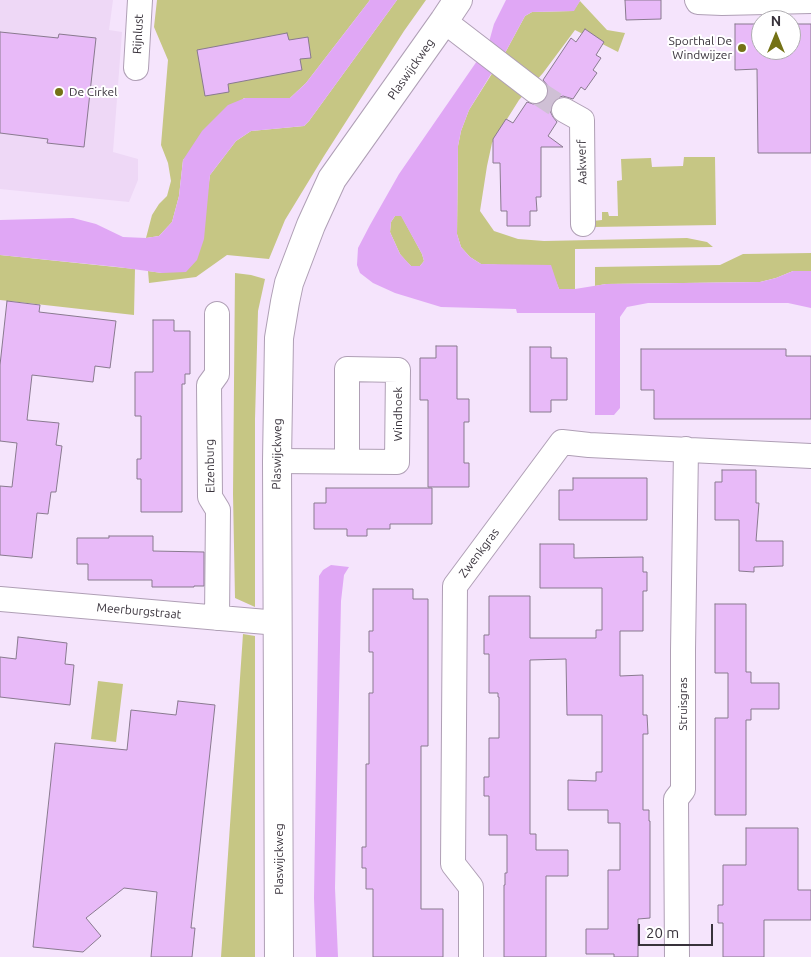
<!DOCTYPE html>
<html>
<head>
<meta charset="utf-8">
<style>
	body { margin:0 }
	#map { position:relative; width:811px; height:957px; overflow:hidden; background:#f5e4fc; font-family:Ubuntu,sans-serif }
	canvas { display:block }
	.north { position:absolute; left:751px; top:10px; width:50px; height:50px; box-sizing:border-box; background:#fff; border:1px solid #afadb1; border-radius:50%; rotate:0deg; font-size:14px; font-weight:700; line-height:20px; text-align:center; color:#38323b }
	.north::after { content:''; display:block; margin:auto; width:18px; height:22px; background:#747216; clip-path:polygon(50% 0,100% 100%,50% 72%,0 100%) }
	.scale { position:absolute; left:638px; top:924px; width:75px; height:22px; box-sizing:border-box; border:2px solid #38323b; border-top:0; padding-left:6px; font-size:15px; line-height:18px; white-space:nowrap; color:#38323b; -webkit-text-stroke:4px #fff; paint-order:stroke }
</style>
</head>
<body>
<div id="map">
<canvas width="811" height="957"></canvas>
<div class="north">N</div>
<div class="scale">20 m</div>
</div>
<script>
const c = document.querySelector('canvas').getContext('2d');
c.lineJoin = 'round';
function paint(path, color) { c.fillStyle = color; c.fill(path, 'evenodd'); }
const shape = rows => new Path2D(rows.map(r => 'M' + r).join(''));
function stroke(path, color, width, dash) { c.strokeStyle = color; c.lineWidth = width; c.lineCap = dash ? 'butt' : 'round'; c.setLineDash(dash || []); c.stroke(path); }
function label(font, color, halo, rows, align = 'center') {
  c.font = font + ' Ubuntu,sans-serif'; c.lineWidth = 4; c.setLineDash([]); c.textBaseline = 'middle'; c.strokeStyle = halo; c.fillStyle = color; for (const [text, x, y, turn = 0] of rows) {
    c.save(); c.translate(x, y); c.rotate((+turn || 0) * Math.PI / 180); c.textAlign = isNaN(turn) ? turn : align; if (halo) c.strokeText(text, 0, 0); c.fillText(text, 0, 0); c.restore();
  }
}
paint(shape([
	[0,0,113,0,109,30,122,32,113,152,138,159,138,180,129,202,0,189]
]), '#eed8f6');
paint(shape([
	[157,0,370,0,306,83,290,98,244,98,183,160,179,196,172,222,159,236,146,238,152,215,159,204,167,196,171,181,168,163,161,145,168,60,154,27],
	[397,0,426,0,404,31,324,156,285,220,269,259,227,255,196,277,149,283,148,271,162,273,208,189,210,175,236,141,251,131,304,126,309,121],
	[580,1,607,30,625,33,618,52,575,30,543,73,519,100,492,143,487,166,480,211,494,231,518,239,544,241,687,238,707,242,713,247,575,249,575,289,559,289,555,279,501,265,481,264,470,257,461,247,457,234,458,146,461,131,469,110,505,53,525,16,532,12,573,11],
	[684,157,715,157,716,225,593,227,592,221,602,220,602,212,608,212,609,216,618,216,617,181,622,180,621,159,651,158,652,167,683,166],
	[401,215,422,254,424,261,420,266,411,266,406,261,400,254,390,232,391,222,395,216],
	[811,253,811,271,793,271,776,278,760,282,606,284,595,286,595,267,720,265,743,254],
	[0,255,135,269,134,315,0,300],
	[235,273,251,275,265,279,258,311,255,419,255,607,235,598,233,494],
	[243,634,255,636,255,957,221,957],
	[98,681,123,684,116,742,91,739]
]), '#c6c684');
paint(shape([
	[370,0,397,0,309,121,304,126,251,131,236,141,210,175,204,239,197,260,186,272,162,273,118,267,0,255,0,220,73,218,96,224,123,237,146,238,159,236,172,222,179,196,183,160,202,131,228,105,245,98,290,98,306,83],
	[506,0,580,0,580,1,574,11,532,12,525,16,505,53,489,42,494,24],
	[477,61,493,71,469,110,461,131,458,146,457,234,461,247,470,257,481,264,551,265,559,289,575,289,606,284,760,282,776,278,793,271,811,271,811,308,788,303,648,303,627,307,620,317,620,408,614,415,595,415,595,313,517,313,516,309,441,307,395,293,373,283,360,273,357,265,358,248,370,225,399,174],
	[395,216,401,216,422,254,424,261,420,266,411,266,400,254,390,232,391,222],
	[331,565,349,567,344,575,341,601,335,888,338,957,316,957,314,898,319,576,323,570]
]), '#e0a7f5');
const building = shape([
	[625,0,661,0,661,19,626,20,625,0],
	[735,24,761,24,761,50,791,50,791,24,811,24,811,153,758,153,757,69,735,70,735,24],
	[585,29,604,42,596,55,601,58,593,70,597,73,585,90,581,87,573,99,563,96,557,98,552,103,550,111,553,117,557,122,548,136,563,147,541,147,541,197,536,197,537,211,530,211,530,226,507,226,507,211,501,211,500,163,493,163,493,139,506,119,513,123,527,102,533,104,540,104,546,100,548,93,548,86,543,80,571,38,576,42,585,29],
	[0,32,58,38,59,34,96,38,84,147,47,143,48,139,0,133,0,32],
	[287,33,289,40,308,37,311,58,300,59,302,70,228,84,229,92,205,96,197,50,287,33],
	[7,301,40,305,39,312,116,321,110,368,95,366,93,382,32,375,27,420,59,423,56,445,62,446,56,492,51,492,48,514,37,513,32,558,0,555,0,486,12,487,17,443,0,441,0,365,7,301],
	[153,320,174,320,174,331,190,331,190,374,185,374,185,384,182,384,182,512,141,512,141,479,137,479,137,459,141,459,141,416,135,416,135,372,153,372,153,320],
	[436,346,457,346,457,399,469,399,469,422,464,422,464,463,469,463,469,487,428,487,428,400,420,400,420,358,436,358,436,346],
	[530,347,551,347,551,358,567,358,567,400,551,400,551,412,530,412,530,347],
	[641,349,786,349,786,356,811,356,811,419,654,419,654,390,641,390,641,349],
	[722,470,756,470,756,503,759,503,756,541,783,541,783,566,754,567,754,572,739,571,739,520,715,520,715,482,722,482,722,470],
	[573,478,647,478,647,520,559,520,559,490,573,490,573,478],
	[326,488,432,488,432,524,390,524,390,529,367,529,367,536,347,536,347,529,314,529,314,503,326,503,326,488],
	[109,536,153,536,153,551,204,552,204,586,194,586,194,587,152,587,152,580,88,580,88,564,77,564,77,538,109,538,109,536],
	[540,544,574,544,574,558,643,557,643,572,647,572,647,591,643,591,643,631,620,631,620,676,643,675,643,715,647,715,648,734,643,734,643,810,649,810,649,821,650,821,650,918,638,919,638,957,614,957,614,954,586,954,586,929,608,929,608,870,620,870,620,823,608,823,608,810,568,810,568,780,596,781,596,772,602,772,602,715,567,715,566,659,530,660,530,834,536,834,536,850,568,850,568,876,546,876,546,957,504,957,504,885,505,885,505,873,507,873,507,835,489,835,489,796,484,796,484,777,489,777,489,738,499,738,499,697,498,697,498,693,489,693,489,654,484,654,484,635,489,635,489,596,530,596,530,638,596,638,596,630,602,630,602,588,540,588,540,544],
	[373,589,413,589,413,599,428,599,428,746,421,746,421,909,443,909,443,957,373,957,373,889,366,889,366,868,362,868,362,847,366,847,366,764,369,764,369,693,373,693,373,652,369,652,369,631,373,631,373,589],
	[715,604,746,604,746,672,751,672,751,683,779,683,779,709,751,709,751,720,746,720,746,815,715,815,715,718,728,718,728,673,715,673,715,604],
	[18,637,67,643,65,664,74,665,70,705,0,697,0,657,16,659,18,637],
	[178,701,215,705,191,928,195,928,192,957,151,957,157,892,124,888,86,918,101,936,83,952,33,947,55,743,127,750,131,710,176,715,178,701],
	[746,828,798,828,798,890,811,890,811,920,764,920,764,957,723,957,723,923,718,923,718,905,723,905,723,865,746,865,746,828]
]);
paint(building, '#e8baf8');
stroke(building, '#897a8f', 1);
stroke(shape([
	[535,91,564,110]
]), '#cfc0d5', 24, [24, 12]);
const minor = shape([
	[697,0,698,2,722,3,811,1],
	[444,21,535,91],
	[136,68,140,0],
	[564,110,582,120,583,224],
	[217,314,217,374,209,385,210,497,218,510,217,618],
	[277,461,397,462,398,370,347,369,347,461],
	[0,599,278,623],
	[471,957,471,887,453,864,455,586,562,442,589,445,811,456],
	[677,957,676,799,683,790,683,650,686,449]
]);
const tertiary = shape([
	[279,957,277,461,279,338,285,302,289,283,311,225,332,179,444,21,458,0]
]);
stroke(minor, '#af9fb5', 26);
stroke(tertiary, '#af9fb5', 30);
stroke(minor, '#fff', 24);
stroke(tertiary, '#fff', 28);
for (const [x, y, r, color] of [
	[742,48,5,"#747216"],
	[59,92,5,"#747216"]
]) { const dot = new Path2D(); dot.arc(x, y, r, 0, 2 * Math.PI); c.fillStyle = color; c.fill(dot); stroke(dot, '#fff', 2); }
label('12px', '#38323b', '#fff', [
	["Rijnlust",138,34,-87],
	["Plaswijckweg",411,69,-55],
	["Aakwerf",582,162,-91],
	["Windhoek",398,414,-90],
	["Plaswijckweg",277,454,-89],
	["Elzenburg",210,466,-91],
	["Zwenkgras",479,553,-53],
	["Meerburgstraat",139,611,5],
	["Struisgras",683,704,-90],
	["Plaswijckweg",279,859,-90]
]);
label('12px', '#38323b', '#fff', [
	["Sporthal De",732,41],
	["Windwijzer",732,55],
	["De Cirkel",69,92,"left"]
], 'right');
</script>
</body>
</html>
